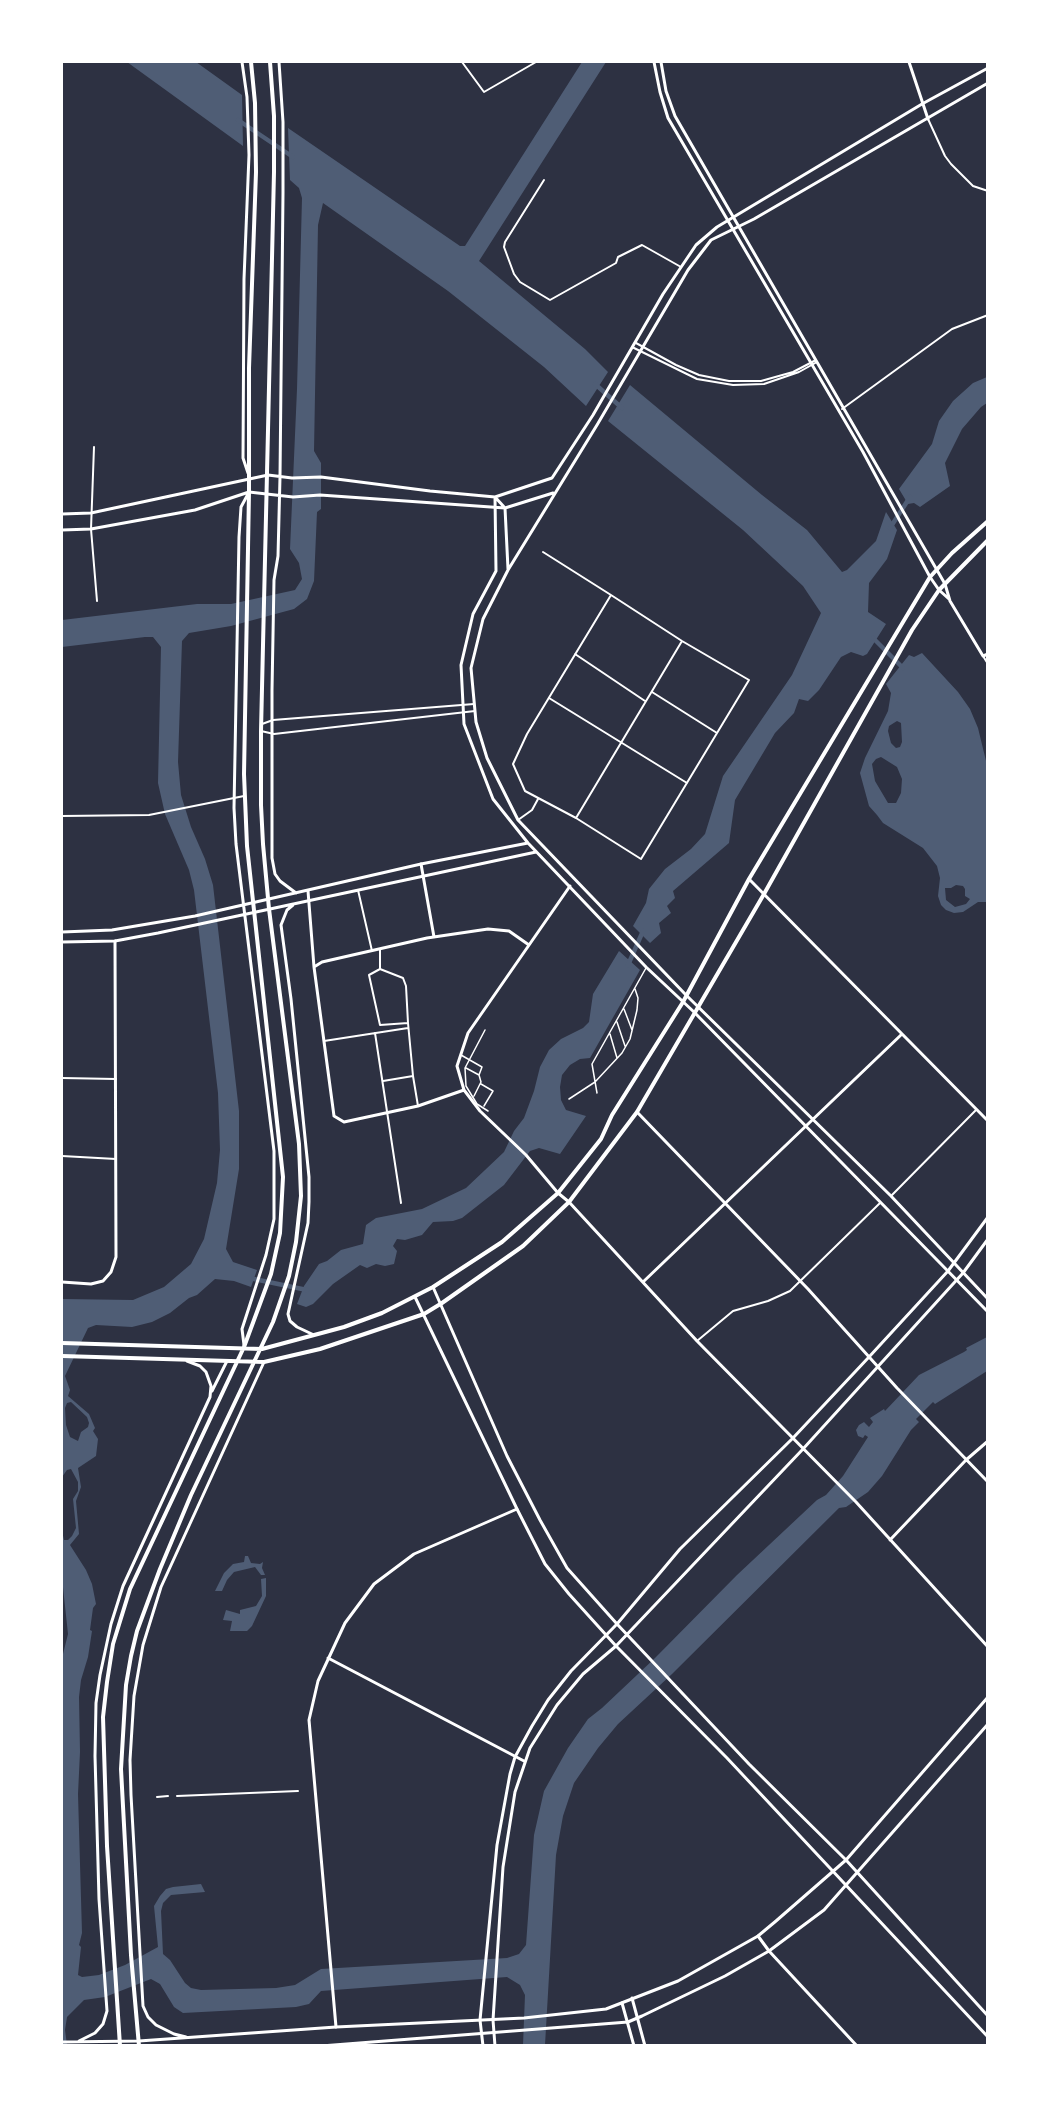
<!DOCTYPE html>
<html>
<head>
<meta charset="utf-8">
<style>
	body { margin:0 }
	#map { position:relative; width:1049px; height:2107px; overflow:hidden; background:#2d3142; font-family:"Nunito Sans",sans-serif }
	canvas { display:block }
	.frame { position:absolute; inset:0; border:63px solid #fff; pointer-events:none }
</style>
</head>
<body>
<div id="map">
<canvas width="1049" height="2107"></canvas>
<div class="frame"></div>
</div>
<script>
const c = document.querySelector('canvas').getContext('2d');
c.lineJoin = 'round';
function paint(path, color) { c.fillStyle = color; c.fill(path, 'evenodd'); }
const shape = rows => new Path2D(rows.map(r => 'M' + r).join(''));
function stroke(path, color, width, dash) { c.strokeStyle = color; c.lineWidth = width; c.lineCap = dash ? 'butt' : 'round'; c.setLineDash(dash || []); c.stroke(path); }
paint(shape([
	[127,62,196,62,242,95,243,146],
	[582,62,606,62,479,261,585,349,608,372,586,406,544,367,448,291,323,203,318,225,314,451,321,463,321,509,317,512,314,581,307,599,294,609,231,626,189,633,182,641,178,762,181,795,191,827,205,859,213,885,239,1111,239,1169,226,1249,233,1262,257,1270,251,1287,234,1281,215,1279,197,1295,189,1298,170,1313,152,1322,132,1327,96,1325,88,1328,65,1376,70,1390,68,1396,89,1414,95,1428,93,1431,98,1439,96,1456,78,1468,81,1487,76,1501,79,1534,70,1545,86,1570,92,1584,96,1604,93,1608,90,1630,92,1631,88,1657,81,1680,79,1697,80,1752,78,1794,82,1933,79,1945,81,1947,78,1975,82,1977,99,1975,125,1965,158,1947,154,1906,160,1896,166,1889,173,1887,201,1884,205,1892,171,1895,163,1903,161,1911,163,1954,170,1960,185,1983,191,1988,201,1990,276,1988,295,1985,321,1969,507,1958,519,1954,526,1945,534,1835,544,1791,568,1748,588,1719,602,1708,655,1658,737,1575,817,1500,826,1495,843,1476,868,1437,865,1435,863,1438,858,1436,856,1430,859,1425,864,1422,869,1427,873,1422,870,1418,884,1409,885,1411,919,1375,964,1352,967,1350,966,1348,987,1337,987,1371,935,1404,933,1402,916,1419,919,1422,911,1430,882,1476,868,1492,846,1507,839,1508,672,1674,618,1724,598,1748,574,1783,563,1816,556,1855,545,2045,523,2045,525,1995,520,1985,507,1977,321,1991,309,2004,296,2007,183,2013,174,2007,160,1984,151,1979,105,1997,84,2000,67,2017,65,2030,67,2045,62,2045,62,1658,68,1634,62,1578,62,1531,64,1540,68,1540,72,1536,76,1528,73,1499,78,1491,78,1482,71,1469,67,1470,62,1477,62,1299,133,1300,164,1287,191,1264,204,1239,217,1183,220,1150,218,1093,194,890,189,870,165,814,158,783,161,647,153,637,145,637,62,647,62,620,197,604,231,604,295,590,302,579,299,563,290,549,297,389,302,198,299,188,290,180,288,128,460,246,465,246],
	[71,1402,87,1417,89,1423,88,1427,81,1432,78,1441,70,1437,66,1425,65,1408,67,1403],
	[987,377,987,403,981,407,962,429,945,463,950,486,920,507,914,503,908,504,899,489,932,444,939,421,953,401,973,383],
	[630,385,762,495,807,530,842,572,847,570,876,541,886,512,897,530,887,559,869,583,868,612,886,624,867,654,863,656,851,652,841,657,819,690,808,701,799,699,794,713,775,733,735,800,729,843,673,891,675,898,667,906,671,913,659,923,661,933,650,943,633,926,646,903,649,889,665,869,691,849,705,834,723,776,792,675,821,613,803,586,743,530,608,421],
	[922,653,958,692,970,709,978,728,987,765,987,902,978,902,963,912,954,913,946,910,941,905,938,896,940,878,937,866,923,848,883,823,877,815,869,806,860,773,865,758,888,711,891,693,886,684,909,655,914,657],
	[897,721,901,723,902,742,900,747,896,748,891,743,888,731,889,726],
	[881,757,897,767,902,779,901,793,896,803,888,803,875,781,872,764,876,759],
	[956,885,963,886,965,889,965,896,970,899,966,904,955,907,946,900,945,888,951,888],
	[619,951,640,970,590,1058,580,1059,570,1065,562,1075,560,1087,561,1100,566,1110,586,1116,560,1154,539,1148,530,1151,504,1185,462,1218,453,1221,433,1222,422,1235,405,1240,397,1239,393,1246,397,1251,394,1264,385,1266,376,1264,367,1268,360,1265,333,1284,313,1304,306,1307,297,1304,304,1286,319,1264,327,1261,341,1250,363,1244,366,1225,376,1218,422,1209,466,1188,504,1152,514,1131,524,1118,534,1091,540,1067,549,1050,561,1039,583,1028,589,1022,593,994],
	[245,1556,248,1556,251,1563,260,1564,263,1562,262,1568,265,1575,261,1575,255,1567,234,1572,227,1580,222,1591,215,1591,224,1573,233,1564,244,1562],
	[266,1578,266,1596,252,1626,247,1631,230,1631,232,1621,223,1620,226,1610,240,1614,240,1610,256,1606,262,1596,261,1579]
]), '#4f5d75');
stroke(shape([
	[238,120,293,157],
	[595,384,622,408],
	[890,528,910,497],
	[873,638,903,668],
	[628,965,643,931],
	[254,1279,307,1290]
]), '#4f5d75', 4.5);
stroke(shape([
	[624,1009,632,1030],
	[617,1022,625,1046],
	[485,1030,465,1068,466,1086,477,1104,488,1111],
	[610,1034,617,1058],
	[461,1055,482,1067,479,1075],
	[466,1068,479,1075,481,1082,474,1096],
	[481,1084,493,1091,484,1106],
	[597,1093,592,1064,646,968],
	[569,1099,595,1082,622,1053,630,1039,637,1010,638,998,635,989]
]), '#fff', 1.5);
stroke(shape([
	[462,62,484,92,536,62],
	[928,119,945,156,951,164,973,186,988,191],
	[544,180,505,242,504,247,514,274,520,282,550,300,616,263,618,257,642,245,681,267],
	[636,343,676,365,699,375,729,381,761,381,793,372,816,360],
	[632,347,697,379,733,385,764,384,799,372,817,362],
	[842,409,952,329,988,315],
	[94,447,91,529,97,601],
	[543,552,611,595,682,641,749,680,641,859,576,818,525,791,513,764,527,734,611,595],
	[575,654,645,701],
	[983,656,988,664],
	[652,692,717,733],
	[549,698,687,783],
	[262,724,273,720,474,704],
	[261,731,274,734,475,711],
	[62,816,149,815,244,796],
	[576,818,682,641],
	[518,820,532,810,538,799],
	[358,890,372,951],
	[380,969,403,978,406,986,408,1023,380,1025,369,975,380,969,380,949],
	[375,1033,401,1203],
	[324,1041,408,1028],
	[413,1076,418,1106],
	[62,1078,116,1079],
	[383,1081,413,1076,408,1023],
	[62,1156,116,1159],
	[892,1195,976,1110],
	[697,1341,733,1311,768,1301,790,1291,880,1203],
	[177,1796,298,1791],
	[157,1797,168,1796]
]), '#fff', 2);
stroke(shape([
	[909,62,928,119],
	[421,864,434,937],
	[749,879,988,1121],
	[570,886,468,1033,457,1066,464,1090,480,1111,526,1155,558,1193,569,1202,697,1341,856,1502,988,1647],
	[308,891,314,967],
	[464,1090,418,1106,344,1122,334,1116,314,967,322,962,427,938,488,929,509,931,529,945],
	[637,1112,808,1289,897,1388,988,1482],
	[62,1282,91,1284,103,1281,111,1272,116,1257,115,941],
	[643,1282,902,1034],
	[890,1540,966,1460,988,1441],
	[328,1658,524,1761],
	[758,1936,769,1951,857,2046],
	[632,1998,645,2046],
	[622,2003,634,2046],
	[336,2027,309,1720,318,1681,345,1623,374,1584,414,1554,517,1509],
	[483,2046,480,2020,497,1845,510,1774,515,1757,532,1726,548,1700,571,1671,617,1624,680,1549,793,1438,869,1357,948,1271,988,1217],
	[495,2046,493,2020,503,1867,515,1792,530,1748,557,1705,583,1674,616,1646,803,1449,963,1273,988,1239]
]), '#fff', 3);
stroke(shape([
	[242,62,247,97,249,155,244,279,243,458,248,473],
	[279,62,283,122,283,193,280,477,278,556,274,580,272,690,272,858,275,874,280,881,296,893],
	[654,62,660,92,668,118,863,452,930,577,939,590,949,599],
	[661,62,666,91,675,116,945,584,950,601,983,656,988,654],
	[988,83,754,219,711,240,688,270,597,425,508,570,483,619,471,668,476,722,487,758,518,820,686,995,891,1196,988,1299],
	[495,497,496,571,473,614,461,665,464,724,493,799,528,843,646,967,694,1012,988,1312],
	[495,497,505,508,508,569],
	[62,514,91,513,268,475,292,478,321,477,430,491,495,497,552,478,593,415,663,294,696,245,717,227,922,104,988,68],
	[62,530,91,529,195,510,249,492,293,497,320,495,505,508,553,493],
	[293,905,287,910,281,925,291,999,309,1177,309,1202,308,1223,288,1314,290,1321,297,1327,314,1335],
	[62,932,112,930,195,916,421,864,528,843],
	[62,942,115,941,158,933,536,852],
	[433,1287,507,1456,540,1520,567,1568,617,1624,749,1764,846,1860,988,2016],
	[415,1297,517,1509,545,1564,569,1594,616,1646,727,1758,988,2037],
	[244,1345,242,1329,266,1255,274,1219,274,1151,236,844,234,808,239,537,241,507,248,494],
	[212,1391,227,1361],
	[186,2037,174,2034,156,2025,148,2017,143,2006,131,1795,130,1760,134,1696,143,1645,161,1587,264,1362],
	[79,2041,95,2033,103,2024,107,2011,99,1899,95,1756,96,1703,100,1675,111,1624,123,1586,210,1397,211,1386,206,1372,200,1366,187,1361],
	[62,2042,139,2041,336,2027,524,2018,606,2009,678,1981,758,1936,776,1921,846,1860,988,1697],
	[321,2046,628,2022,642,2016,725,1976,769,1951,824,1910,988,1724]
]), '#fff', 3);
stroke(shape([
	[62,1343,262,1349,344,1327,382,1313,433,1287,502,1242,558,1193,601,1139,612,1115,683,1002,749,879,930,577,952,553,988,521],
	[62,1356,264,1362,320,1349,424,1314,442,1303,523,1246,569,1202,637,1112,764,894,912,630,939,590,988,540],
	[120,2046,107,1846,103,1717,107,1682,113,1644,130,1589,244,1347,271,1274,280,1233,283,1177,247,846,244,774,249,492,249,368,256,172,255,103,251,62],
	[139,2046,131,1955,121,1769,126,1685,131,1656,137,1631,160,1569,191,1495,273,1322,289,1276,296,1242,301,1196,299,1144,269,909,263,844,261,805,261,731,274,172,274,116,270,62]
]), '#fff', 4);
</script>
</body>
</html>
